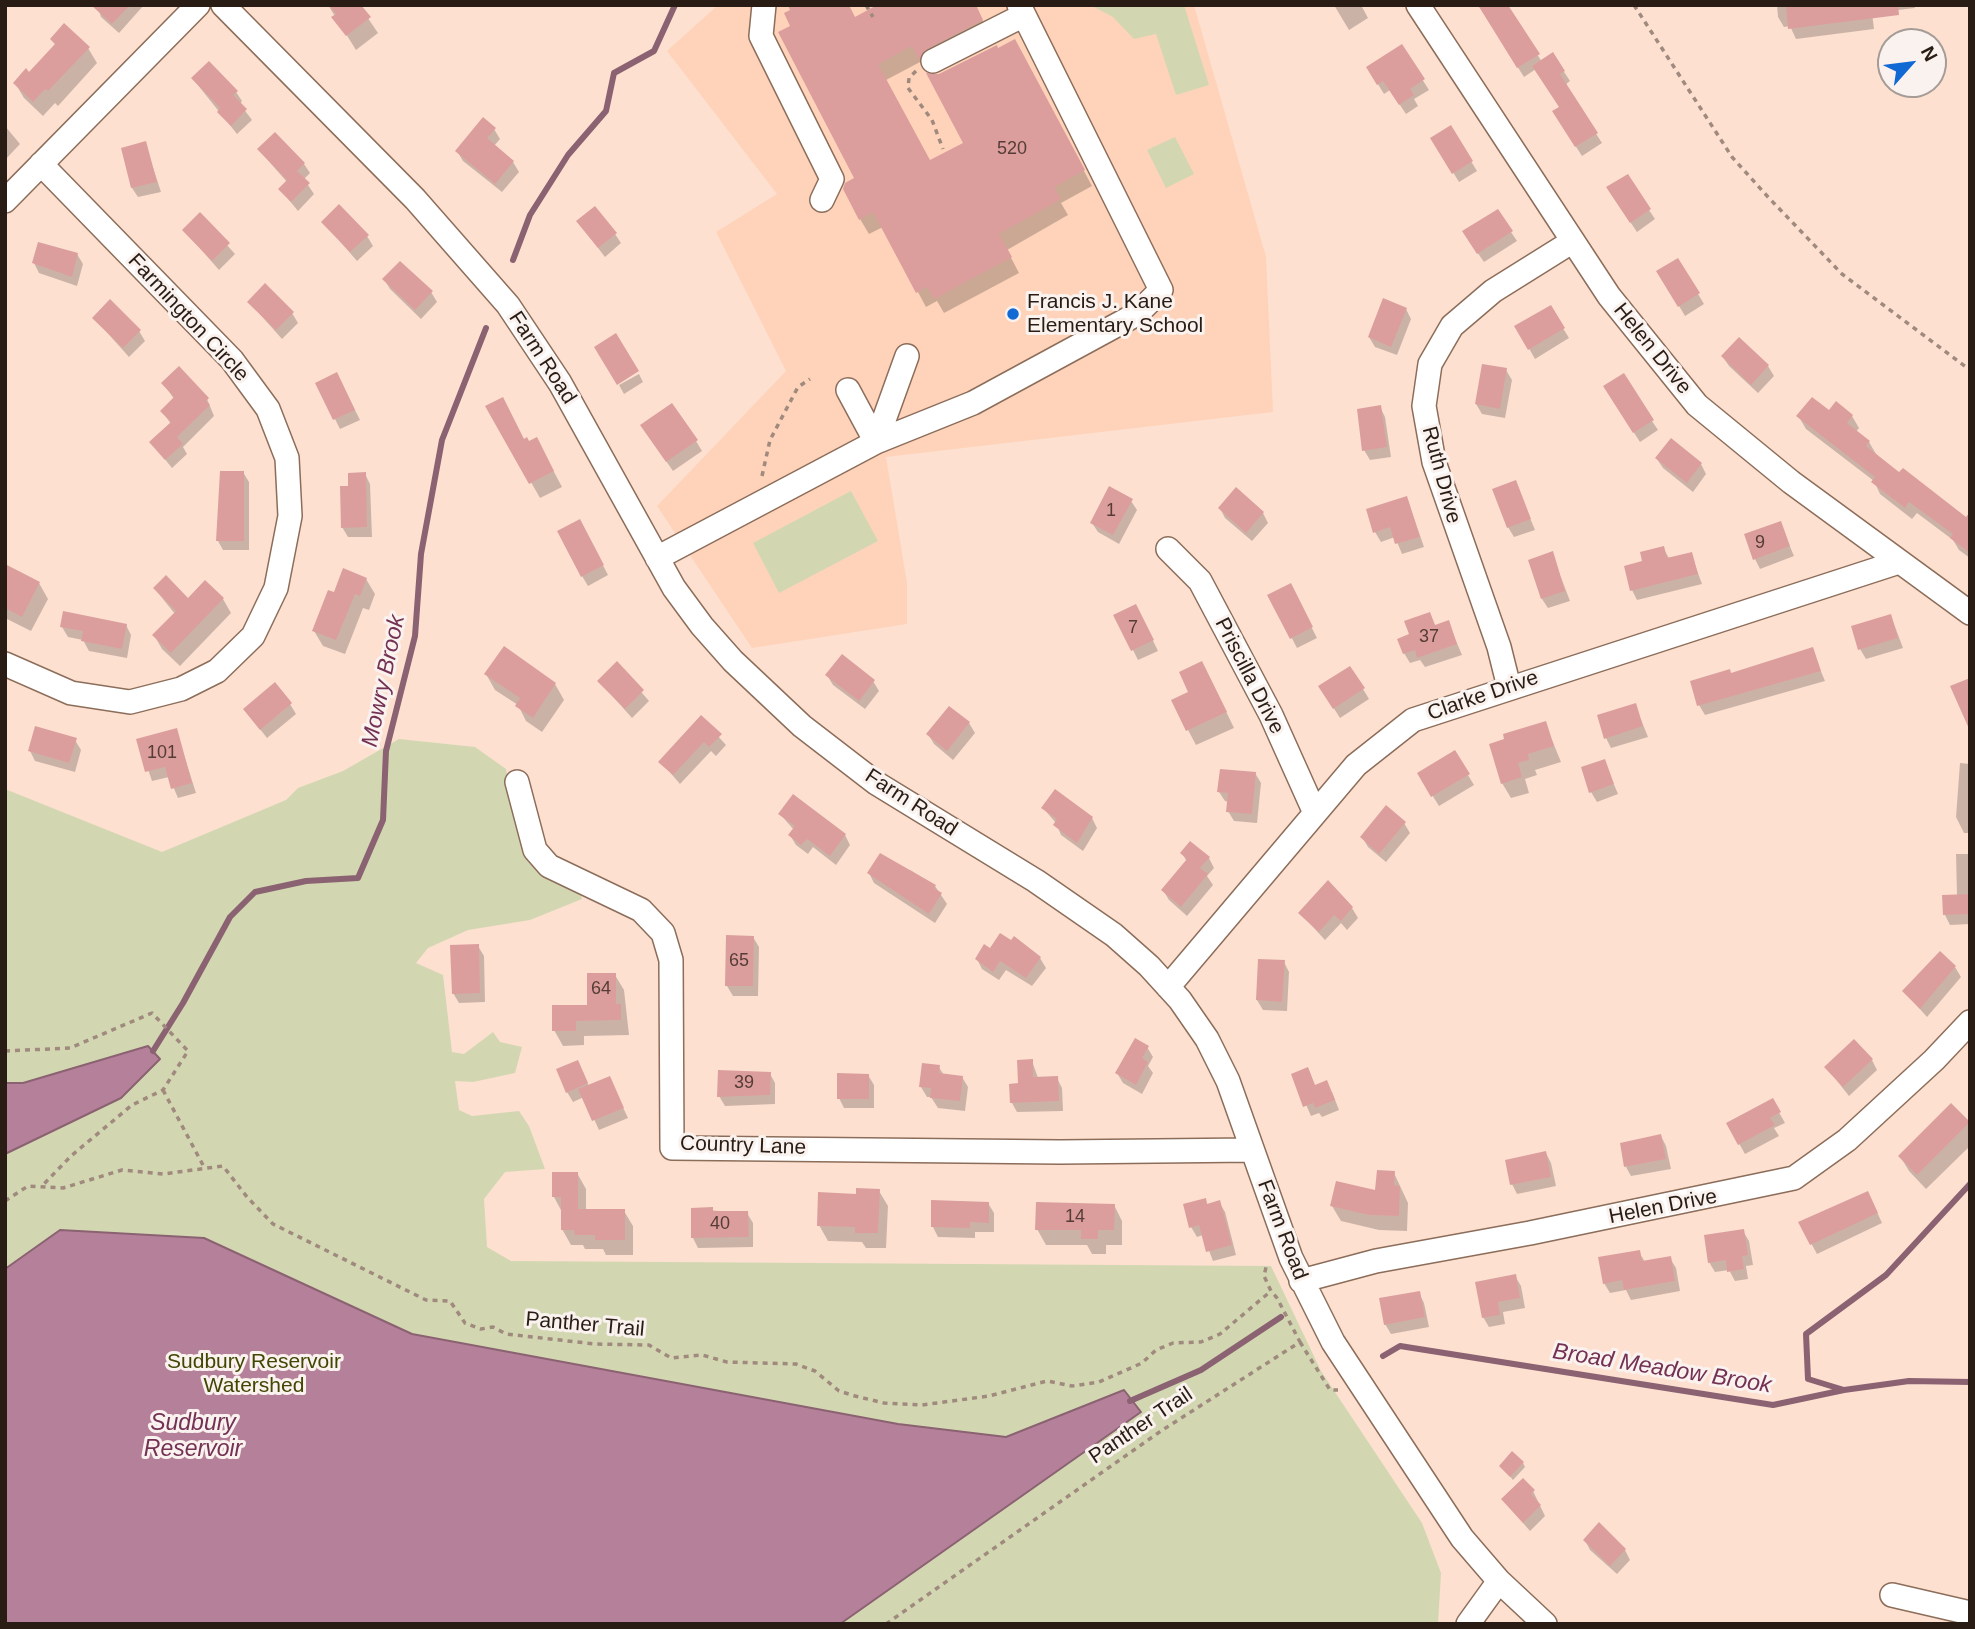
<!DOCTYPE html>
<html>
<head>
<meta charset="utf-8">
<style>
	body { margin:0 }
	#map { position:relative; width:1975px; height:1629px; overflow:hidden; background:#fde0d0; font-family:Helvetica,sans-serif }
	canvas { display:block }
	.frame { position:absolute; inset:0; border:7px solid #291c15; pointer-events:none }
	.north { position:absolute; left:1877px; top:28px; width:70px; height:70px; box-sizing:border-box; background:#faf2ee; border:2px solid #a69c97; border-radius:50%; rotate:62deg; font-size:19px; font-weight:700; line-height:28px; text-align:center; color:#291c15 }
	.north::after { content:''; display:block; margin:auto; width:24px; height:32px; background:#1169d3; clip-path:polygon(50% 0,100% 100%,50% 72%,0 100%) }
</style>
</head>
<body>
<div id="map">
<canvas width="1975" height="1629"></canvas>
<div class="frame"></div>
<div class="north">N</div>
</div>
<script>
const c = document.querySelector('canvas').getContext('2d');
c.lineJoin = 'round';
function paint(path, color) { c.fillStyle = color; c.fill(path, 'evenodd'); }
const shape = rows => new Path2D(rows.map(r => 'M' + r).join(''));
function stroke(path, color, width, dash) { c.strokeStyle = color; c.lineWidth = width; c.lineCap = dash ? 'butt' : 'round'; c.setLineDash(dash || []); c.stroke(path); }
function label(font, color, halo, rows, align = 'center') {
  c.font = font + ' Helvetica,sans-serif'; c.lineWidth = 6; c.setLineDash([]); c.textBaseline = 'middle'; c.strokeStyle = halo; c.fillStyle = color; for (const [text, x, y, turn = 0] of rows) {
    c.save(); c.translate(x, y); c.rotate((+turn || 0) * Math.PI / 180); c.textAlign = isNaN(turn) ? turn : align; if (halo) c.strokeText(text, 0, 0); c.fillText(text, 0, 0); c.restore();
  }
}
paint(shape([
	[718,5,1194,5,1266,257,1273,412,886,457,907,583,907,624,752,648,657,506,786,371,716,232,777,194,667,51]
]), '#fed3ba');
paint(shape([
	[1090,5,1184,5,1209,85,1176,95,1156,34,1134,39,1113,17],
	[1175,137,1194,174,1166,188,1147,150],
	[851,491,878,541,779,593,753,543],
	[399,739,475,747,506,769,518,832,535,869,580,885,582,899,530,920,468,930,428,948,416,963,443,975,452,1052,464,1054,493,1032,500,1042,522,1047,515,1073,473,1082,455,1081,459,1110,472,1116,519,1111,529,1126,545,1169,505,1172,484,1199,487,1247,511,1261,1271,1266,1321,1371,1422,1523,1441,1573,1438,1624,5,1624,5,789,162,852,286,800,298,788,343,771]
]), '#d2d7b2');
const water = shape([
	[148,1046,160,1059,121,1098,5,1154,5,1083,23,1083,148,1046],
	[60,1230,204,1238,412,1334,898,1424,1006,1437,1124,1390,1141,1412,840,1624,5,1624,5,1269,60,1230]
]);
paint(water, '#b58099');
stroke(water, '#8b6271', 2);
paint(shape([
	[97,5,144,5,119,33,101,17],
	[328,5,359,5,378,33,356,50],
	[974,5,991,36,935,64,929,73,922,61,886,80,929,162,965,143,940,75,998,50,1023,57,1092,186,1061,203,1068,215,1007,250,1019,273,944,313,937,301,926,307,883,227,869,234,860,219,857,179,855,19],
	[1334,5,1361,5,1368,18,1349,30],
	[1478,5,1506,5,1542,62,1553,55,1570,81,1565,85,1602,143,1582,156,1560,122,1561,108,1536,69,1524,77],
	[1777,5,1914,5,1915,8,1872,13,1874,29,1796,39,1790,26,1784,27,1778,17],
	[52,39,88,48,97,63,58,106,55,103,43,116,24,98,15,83,30,74,56,46],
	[1401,46,1429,90,1414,99,1418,106,1406,114,1390,90,1384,94,1368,68],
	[193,79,236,92,242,101,240,104,252,120,237,134],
	[5,126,20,144,5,160],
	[1450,127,1477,171,1459,182,1432,138],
	[494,129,500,139,494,146,513,162,519,172,502,192,463,161,457,151],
	[145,143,161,192,138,197,132,188],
	[259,150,304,164,310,173,304,179,314,194,298,211,280,189,287,182],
	[1614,198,1649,210,1655,219,1637,232],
	[200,215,235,254,219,270,184,230],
	[323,222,367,236,373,246,357,261],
	[578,222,615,234,621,243,605,257],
	[1511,232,1517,241,1484,262,1470,242],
	[77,254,83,264,77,286,39,273,34,263],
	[1678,260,1704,304,1685,316,1659,272],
	[384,279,431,292,437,302,421,319,390,289],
	[249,302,292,313,298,323,282,339],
	[1550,307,1569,338,1535,359,1517,327],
	[1406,309,1411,319,1397,355,1375,347,1369,337],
	[94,318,139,331,145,341,129,357],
	[1739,340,1768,366,1774,376,1758,393,1729,366,1723,357],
	[1506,370,1512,380,1505,418,1482,414,1476,404],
	[639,374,643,382,624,394,619,385],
	[317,383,342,384,360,420,340,429],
	[164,384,207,399,214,416,183,447,187,454,172,468,151,442,171,424,162,411,174,399],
	[1611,397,1652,421,1658,430,1640,442],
	[488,407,524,441,545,455,562,487,540,498],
	[1380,407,1385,417,1391,457,1370,460,1364,450],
	[1829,412,1852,416,1859,428,1856,432,1869,442,1876,454,1900,475,1970,520,1970,558,1959,550,1953,540,1917,513,1912,519,1880,494,1874,481,1806,429,1799,417],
	[648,435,696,441,702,451,673,471],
	[1657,459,1701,464,1706,474,1693,492,1663,468],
	[243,472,249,482,249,550,223,550,218,541],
	[365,474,370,484,372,537,348,537,342,527,350,488],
	[1515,482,1535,530,1514,537,1508,527],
	[1407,498,1424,547,1402,554,1395,537,1381,542,1375,532],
	[1131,501,1137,510,1119,544,1098,532,1092,523],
	[1220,508,1263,513,1268,523,1252,541,1225,518],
	[1780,523,1794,556,1760,569,1755,559],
	[585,531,608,575,588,586,582,576],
	[1663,548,1669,558,1691,554,1702,584,1637,600,1632,590,1645,562],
	[1552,554,1570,601,1548,608,1542,599],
	[5,566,39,583,48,599,31,631,5,618],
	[366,579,375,594,369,610,363,608,345,654,323,646,314,631,335,595],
	[155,589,188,600,223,599,231,613,180,666,162,649,154,635,175,614],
	[1295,595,1317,638,1297,648,1270,596],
	[1429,614,1436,627,1448,622,1462,655,1425,667,1420,660,1410,663,1404,653],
	[1116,616,1141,616,1158,651,1138,660],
	[1891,616,1903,648,1866,659,1860,649],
	[126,625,131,635,127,658,89,651,83,640,68,637,62,627],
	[1812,650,1825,681,1705,715,1699,705,1732,675],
	[617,664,649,701,632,718,599,681],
	[486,674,555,684,564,700,542,732,526,721,518,705,495,690],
	[827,675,873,681,879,691,865,709,833,685],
	[1210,678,1234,728,1196,745,1188,730,1191,692],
	[1363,689,1369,699,1340,718,1326,696],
	[290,704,296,714,267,738,245,710],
	[1635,705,1648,737,1611,748,1606,738],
	[701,717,726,745,716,756,711,751,680,784,661,762],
	[969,723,975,733,953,760,934,744,928,734],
	[1545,723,1561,762,1535,770,1537,775,1525,779,1529,793,1511,798,1502,783],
	[176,730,196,793,178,798,169,777,152,781,138,740],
	[75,740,81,750,75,772,35,761,30,751],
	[1454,752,1474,785,1439,806,1419,774],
	[1604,761,1618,794,1597,802,1591,792],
	[1960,763,1970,764,1970,833,1964,833,1956,817],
	[1255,773,1261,783,1257,823,1234,821,1228,811,1229,802,1225,801,1219,792],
	[1043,808,1092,818,1097,828,1083,851,1061,835,1056,823],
	[780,814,845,835,850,845,836,865,813,847,808,854,796,845,790,835,794,830],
	[1404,823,1410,833,1386,862,1368,847,1362,837],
	[1190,843,1209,858,1214,868,1207,876,1213,885,1187,916,1169,900,1163,890,1187,862,1182,853],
	[1956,854,1970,854,1970,924,1950,925,1945,915,1957,896],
	[910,870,935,886,947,904,935,923,874,883,869,873,908,873],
	[1352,908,1358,918,1347,930,1341,923,1325,940,1300,913],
	[753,937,759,947,758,996,733,996,727,986],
	[478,946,484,956,485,1002,459,1003,453,993],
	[990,951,1040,958,1046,968,1032,986,1006,970,999,980,982,969,977,959],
	[1284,962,1289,972,1287,1011,1263,1010,1257,1000],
	[1955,967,1961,977,1927,1017,1904,991],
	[615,975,624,990,629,1035,584,1036,584,1045,563,1046,554,1030,589,1007],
	[1147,1047,1153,1057,1148,1066,1153,1073,1142,1094,1123,1083,1117,1073],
	[1872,1060,1877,1070,1849,1096,1826,1067],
	[1032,1061,1038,1078,1057,1078,1062,1088,1063,1111,1017,1112,1012,1103],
	[938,1066,944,1075,962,1077,968,1087,965,1111,938,1108,931,1097,927,1097,921,1087],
	[583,1072,589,1086,609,1078,628,1118,599,1130,584,1097,573,1102,567,1092],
	[770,1074,775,1083,775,1104,725,1106,719,1096],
	[868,1075,874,1085,874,1108,844,1108,839,1098],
	[1293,1075,1332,1092,1339,1110,1322,1117,1319,1113,1311,1116],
	[1772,1100,1785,1123,1774,1128,1779,1136,1745,1154,1728,1124],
	[1968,1123,1970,1146,1926,1189,1909,1171,1900,1156],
	[1661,1136,1666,1146,1671,1169,1631,1176,1626,1167],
	[1546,1153,1551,1163,1556,1186,1517,1194,1512,1184],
	[577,1173,586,1189,586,1211,624,1211,633,1226,633,1255,606,1255,603,1249,585,1249,583,1245,571,1245,562,1229,562,1212,554,1197],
	[1394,1173,1408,1203,1407,1231,1379,1230,1341,1221,1332,1206,1376,1192],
	[879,1191,888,1206,886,1248,866,1248,862,1242,828,1241,819,1225,857,1195],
	[1205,1200,1208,1205,1219,1202,1225,1212,1236,1255,1213,1261,1203,1235,1197,1237,1191,1227],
	[988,1203,994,1213,994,1232,975,1232,975,1238,938,1237,933,1227],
	[1873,1203,1882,1223,1817,1254,1800,1223],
	[1114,1205,1122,1221,1122,1245,1106,1245,1106,1254,1092,1254,1087,1245,1046,1245,1037,1229],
	[692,1209,747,1213,753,1223,753,1247,698,1248,693,1238],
	[1743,1231,1749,1241,1753,1265,1746,1266,1748,1279,1735,1281,1729,1270,1715,1272,1709,1262],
	[1639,1252,1645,1262,1670,1258,1676,1268,1680,1291,1631,1300,1626,1290,1610,1293,1604,1283],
	[1515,1276,1521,1286,1525,1308,1503,1312,1505,1324,1489,1327,1483,1317],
	[1419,1293,1424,1303,1429,1327,1391,1334,1385,1324],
	[1523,1463,1525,1467,1513,1480,1501,1466],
	[1533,1491,1545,1516,1530,1531,1503,1500],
	[1585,1540,1625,1550,1630,1560,1617,1574,1590,1550]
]), '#0003');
stroke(shape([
	[513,260,530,215,568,155,606,111,614,73,654,51,675,5],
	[153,1051,183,1003,230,917,255,892,306,881,358,878,383,820,386,751,415,636,421,554,442,440,486,328],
	[1383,1356,1400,1346,1773,1405,1844,1390,1808,1379,1806,1334,1886,1275,1970,1184],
	[1844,1390,1909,1381,1970,1382],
	[1130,1401,1201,1370,1281,1317]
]), '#8b6271', 6);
paint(shape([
	[91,5,130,5,112,24],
	[329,5,361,5,371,17,346,36,331,17,336,14],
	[788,5,849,5,855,17,877,5,976,5,983,20,927,49,919,60,912,46,878,64,930,160,963,143,926,73,939,74,997,45,998,48,1015,39,1085,170,1054,187,1061,199,999,234,1012,257,934,299,927,287,916,293,873,212,859,220,843,189,845,183,854,178,778,32,790,26,784,13,790,10],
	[1478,5,1508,5,1540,54,1517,68],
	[1786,5,1898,5,1899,15,1788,29],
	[64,23,90,47,48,91,45,89,33,102,13,83,26,68,29,72,55,44,50,39],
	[1402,44,1425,79,1410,89,1414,95,1399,105,1383,81,1377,85,1366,67],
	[1553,52,1565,71,1560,74,1598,133,1575,147,1552,111,1559,107,1532,66],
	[209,61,238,91,233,95,247,109,231,126,217,112,220,108,191,78],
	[483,117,496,128,487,138,514,161,495,184,455,151],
	[1451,125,1473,161,1452,174,1430,138],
	[275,132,305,163,297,171,310,183,291,202,278,189,287,180,257,149],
	[146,141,157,182,131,188,121,148],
	[1628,174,1651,209,1630,223,1606,187],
	[339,204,369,235,350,252,321,222],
	[595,206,617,233,598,248,576,221],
	[1498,209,1513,231,1477,254,1462,231],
	[200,212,230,243,212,261,182,230],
	[38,242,78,253,72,277,32,263],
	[1678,258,1700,293,1678,307,1656,271],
	[400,261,433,291,415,310,382,279],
	[265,283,294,312,276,330,247,302],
	[1383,298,1407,308,1391,347,1368,337],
	[110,299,141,330,123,348,92,318],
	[1551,305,1565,328,1528,350,1514,326],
	[616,333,639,371,617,385,594,347],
	[1739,337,1769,365,1751,385,1721,356],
	[1482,364,1507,368,1500,409,1475,404],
	[179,366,209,398,206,401,210,405,177,437,183,444,165,460,149,442,171,422,160,411,174,397,161,383],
	[337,372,355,410,333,420,315,383],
	[1624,373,1654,420,1633,433,1603,386],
	[503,397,524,439,527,437,529,441,537,437,554,471,529,484,485,406],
	[1812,397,1829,410,1836,401,1853,415,1847,423,1870,441,1866,446,1899,472,1903,468,1966,517,1970,512,1970,553,1950,538,1953,534,1909,502,1905,508,1871,482,1875,477,1796,416],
	[672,403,698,440,666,462,640,425],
	[1381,405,1387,447,1362,451,1357,409],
	[1671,438,1702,463,1687,483,1655,458],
	[220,471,244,471,244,541,216,541],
	[366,472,367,527,341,528,340,486,348,486,348,473],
	[1516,480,1531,519,1507,528,1492,489],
	[1109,486,1133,499,1113,535,1090,523],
	[1236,487,1264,512,1246,533,1218,508],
	[1407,496,1420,537,1395,544,1390,527,1373,533,1366,509],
	[580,519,604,565,581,577,557,531],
	[1781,521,1790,546,1753,560,1744,534],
	[1664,546,1667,558,1692,552,1698,574,1630,591,1624,566,1642,561,1640,552],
	[1553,551,1565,591,1541,599,1528,560],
	[5,564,40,582,22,617,5,608],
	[343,568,367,578,360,596,355,594,336,640,312,631,328,590,334,592],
	[166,575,188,598,205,580,224,598,171,653,152,635,176,611,153,588],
	[1291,583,1313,627,1290,639,1267,595],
	[1136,604,1154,640,1131,651,1113,615],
	[63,611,127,624,122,649,81,641,83,631,60,627],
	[1430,612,1435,625,1449,620,1457,644,1417,658,1415,650,1403,654,1397,639,1409,634,1404,621],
	[1891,614,1898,638,1858,650,1851,626],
	[504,646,556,683,533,718,515,706,520,698,484,674],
	[1813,647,1821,671,1697,706,1690,681,1730,669,1731,673],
	[842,654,875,680,859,701,825,675],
	[617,661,644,690,625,709,597,681],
	[1202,661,1227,712,1186,731,1171,700,1188,692,1179,672],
	[1350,666,1365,688,1333,709,1318,686],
	[1970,678,1970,731,1950,686],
	[275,682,292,703,260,730,243,709],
	[1636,703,1643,726,1604,739,1597,715],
	[949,706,970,722,947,751,926,734],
	[701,715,722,734,709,747,704,742,673,775,658,762],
	[1546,721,1554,746,1528,754,1529,760,1518,763,1522,777,1501,784,1489,744,1504,739,1503,734],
	[35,726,77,738,69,763,28,751],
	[177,728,192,783,171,789,165,767,145,772,136,739],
	[1455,750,1470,774,1431,797,1417,773],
	[1605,759,1614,784,1589,793,1581,767],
	[1220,769,1256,772,1252,814,1226,812,1228,793,1217,792],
	[1055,789,1093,817,1077,843,1053,825,1057,819,1041,808],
	[793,794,846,834,830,856,807,839,801,845,788,835,795,826,778,814],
	[1386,805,1406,822,1379,854,1360,837],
	[1190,841,1210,857,1200,868,1208,874,1181,907,1161,890,1187,859,1180,853],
	[880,853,936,885,934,888,942,893,929,914,867,873],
	[1328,880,1353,907,1341,921,1334,915,1319,932,1298,913],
	[1970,894,1970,914,1943,915,1942,895],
	[1000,933,1011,940,1014,936,1041,957,1026,978,1000,961,993,972,975,959,984,944,990,948],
	[726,935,754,936,753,986,725,986],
	[479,944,480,993,452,994,450,945],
	[1940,951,1956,966,1920,1009,1902,991],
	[1258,959,1285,960,1282,1002,1256,1000],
	[587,973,616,973,616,1004,621,1004,621,1020,576,1021,576,1031,552,1031,552,1005,587,1005],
	[1135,1038,1149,1046,1142,1058,1148,1062,1136,1085,1115,1073],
	[1854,1039,1873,1059,1843,1087,1824,1067],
	[1033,1059,1033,1077,1058,1076,1059,1101,1010,1103,1009,1084,1018,1083,1017,1060],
	[578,1060,588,1083,566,1093,556,1069],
	[922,1063,940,1065,939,1073,963,1076,960,1101,930,1098,931,1088,919,1087],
	[1308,1067,1315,1085,1327,1080,1335,1100,1315,1108,1313,1103,1303,1107,1291,1074],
	[718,1070,771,1072,770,1095,717,1097],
	[837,1073,869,1074,869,1099,837,1099],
	[610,1076,624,1108,592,1121,578,1089],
	[1773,1098,1781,1112,1770,1118,1775,1125,1738,1145,1726,1123],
	[1951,1103,1970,1122,1917,1175,1898,1156],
	[1661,1134,1666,1159,1624,1167,1620,1143],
	[1546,1151,1551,1177,1510,1185,1505,1160],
	[1377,1170,1395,1171,1394,1185,1400,1186,1399,1216,1369,1215,1330,1206,1336,1181,1375,1190],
	[552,1172,578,1172,578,1209,625,1209,625,1240,595,1240,595,1235,575,1235,574,1230,561,1230,561,1197,552,1197],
	[856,1188,880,1189,878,1233,855,1233,855,1227,817,1226,818,1192,856,1194],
	[1868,1191,1878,1213,1810,1245,1798,1222],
	[1206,1198,1207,1204,1220,1200,1232,1245,1206,1252,1199,1225,1189,1228,1183,1204],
	[931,1200,989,1202,989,1223,970,1222,970,1228,931,1227],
	[1036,1202,1115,1204,1114,1230,1098,1230,1098,1239,1081,1239,1081,1230,1035,1230],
	[713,1207,713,1211,748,1211,749,1237,691,1238,691,1208],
	[1744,1229,1748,1255,1742,1256,1744,1269,1727,1272,1726,1260,1708,1263,1704,1235],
	[1640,1250,1642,1261,1671,1256,1675,1281,1624,1290,1622,1280,1603,1284,1598,1257],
	[1516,1274,1520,1298,1498,1302,1500,1315,1482,1318,1475,1282],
	[1420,1291,1425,1317,1384,1325,1379,1298],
	[1512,1451,1524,1462,1510,1477,1499,1466],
	[1523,1478,1535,1490,1531,1494,1541,1505,1523,1523,1501,1499],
	[1599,1522,1626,1549,1610,1566,1583,1540]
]), '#db9e9d');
const minor = shape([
	[223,5,415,199,508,305,560,383,674,588,702,626,733,661,802,726,876,783,1036,881,1114,935,1149,966,1180,1000,1207,1039,1228,1081,1291,1258,1333,1342,1462,1538,1499,1581,1545,1624],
	[764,5,761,36,832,179,822,200],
	[1418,5,1609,296,1697,405,1791,482,1970,613],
	[933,61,1024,15],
	[5,201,198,5],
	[848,390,876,442],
	[876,442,907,356],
	[1168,549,1200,581,1271,715,1315,813],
	[657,558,876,442,973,403,1137,314,1161,290,1019,5],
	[5,664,71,693,130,702,181,689,217,671,253,636,276,588,290,516,287,458,268,409,232,360,41,164],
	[1509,687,1499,647,1434,462,1424,406,1430,364,1452,326,1493,291,1573,241],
	[517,782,535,850,549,866,641,910,663,933,671,960,672,1148,1060,1152,1252,1150],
	[1168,987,1356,765,1413,720,1899,562],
	[1301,1281,1376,1261,1530,1233,1794,1178,1847,1140,1934,1060,1970,1022],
	[1892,1595,1970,1613],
	[1468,1624,1499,1581]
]);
stroke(minor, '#8c6d5a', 26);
stroke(shape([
	[866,5,873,17],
	[1634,5,1732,157,1768,197,1842,274,1970,370],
	[916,71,909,78,908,88,932,120,943,149],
	[762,476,770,440,798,387,810,379],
	[5,1051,70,1048,152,1013,188,1051,163,1090,132,1105,71,1156,41,1187],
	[163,1090,204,1167],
	[5,1201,28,1186,63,1188,122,1170,163,1174,223,1166,247,1197,273,1224,426,1300,450,1301,465,1323,481,1329,493,1327,506,1334,595,1344,649,1345,671,1358,702,1355,727,1362,796,1364,815,1371,839,1391,855,1396,884,1403,922,1405,989,1396,1047,1381,1072,1386,1099,1382,1142,1363,1156,1350,1173,1343,1201,1342,1220,1334,1271,1291,1264,1276,1267,1263],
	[1300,1342,1330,1390,1338,1390],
	[886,1624,1161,1431,1300,1342,1277,1298,1271,1291]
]), '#a08a7e', 3.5, [5, 5]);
stroke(minor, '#fff', 23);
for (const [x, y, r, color] of [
	[1013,314,7,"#1169d3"]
]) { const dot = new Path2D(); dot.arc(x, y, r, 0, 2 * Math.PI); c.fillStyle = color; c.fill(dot); stroke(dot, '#faf2ee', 2.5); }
label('18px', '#563c37', null, [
	["520",1012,149],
	["1",1111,511],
	["9",1760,543],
	["7",1133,628],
	["37",1429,637],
	["101",162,753],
	["65",739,961],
	["64",601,989],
	["39",744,1083],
	["14",1075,1217],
	["40",720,1224]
]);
label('21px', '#291c15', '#faf2ee', [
	["Francis J. Kane",1027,302],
	["Elementary School",1027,326]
], 'left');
label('21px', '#291c15', '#faf2ee', [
	["Farmington Circle",188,318,47],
	["Helen Drive",1652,349,51],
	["Farm Road",542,358,57],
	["Ruth Drive",1441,475,75],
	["Priscilla Drive",1249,676,63],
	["Clarke Drive",1483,696,-19],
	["Farm Road",911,803,33],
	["Country Lane",743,1146,2],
	["Helen Drive",1663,1207,-11],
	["Farm Road",1282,1230,69],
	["Panther Trail",585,1325,5],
	["Panther Trail",1141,1426,-34]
]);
label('21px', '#424604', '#faf2ee', [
	["Sudbury Reservoir",254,1362],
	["Watershed",254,1386]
]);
label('italic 23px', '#733154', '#faf2ee', [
	["Mowry Brook",384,681,-78],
	["Broad Meadow Brook",1662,1369,9],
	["Sudbury",193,1424],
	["Reservoir",193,1450]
]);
</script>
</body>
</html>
